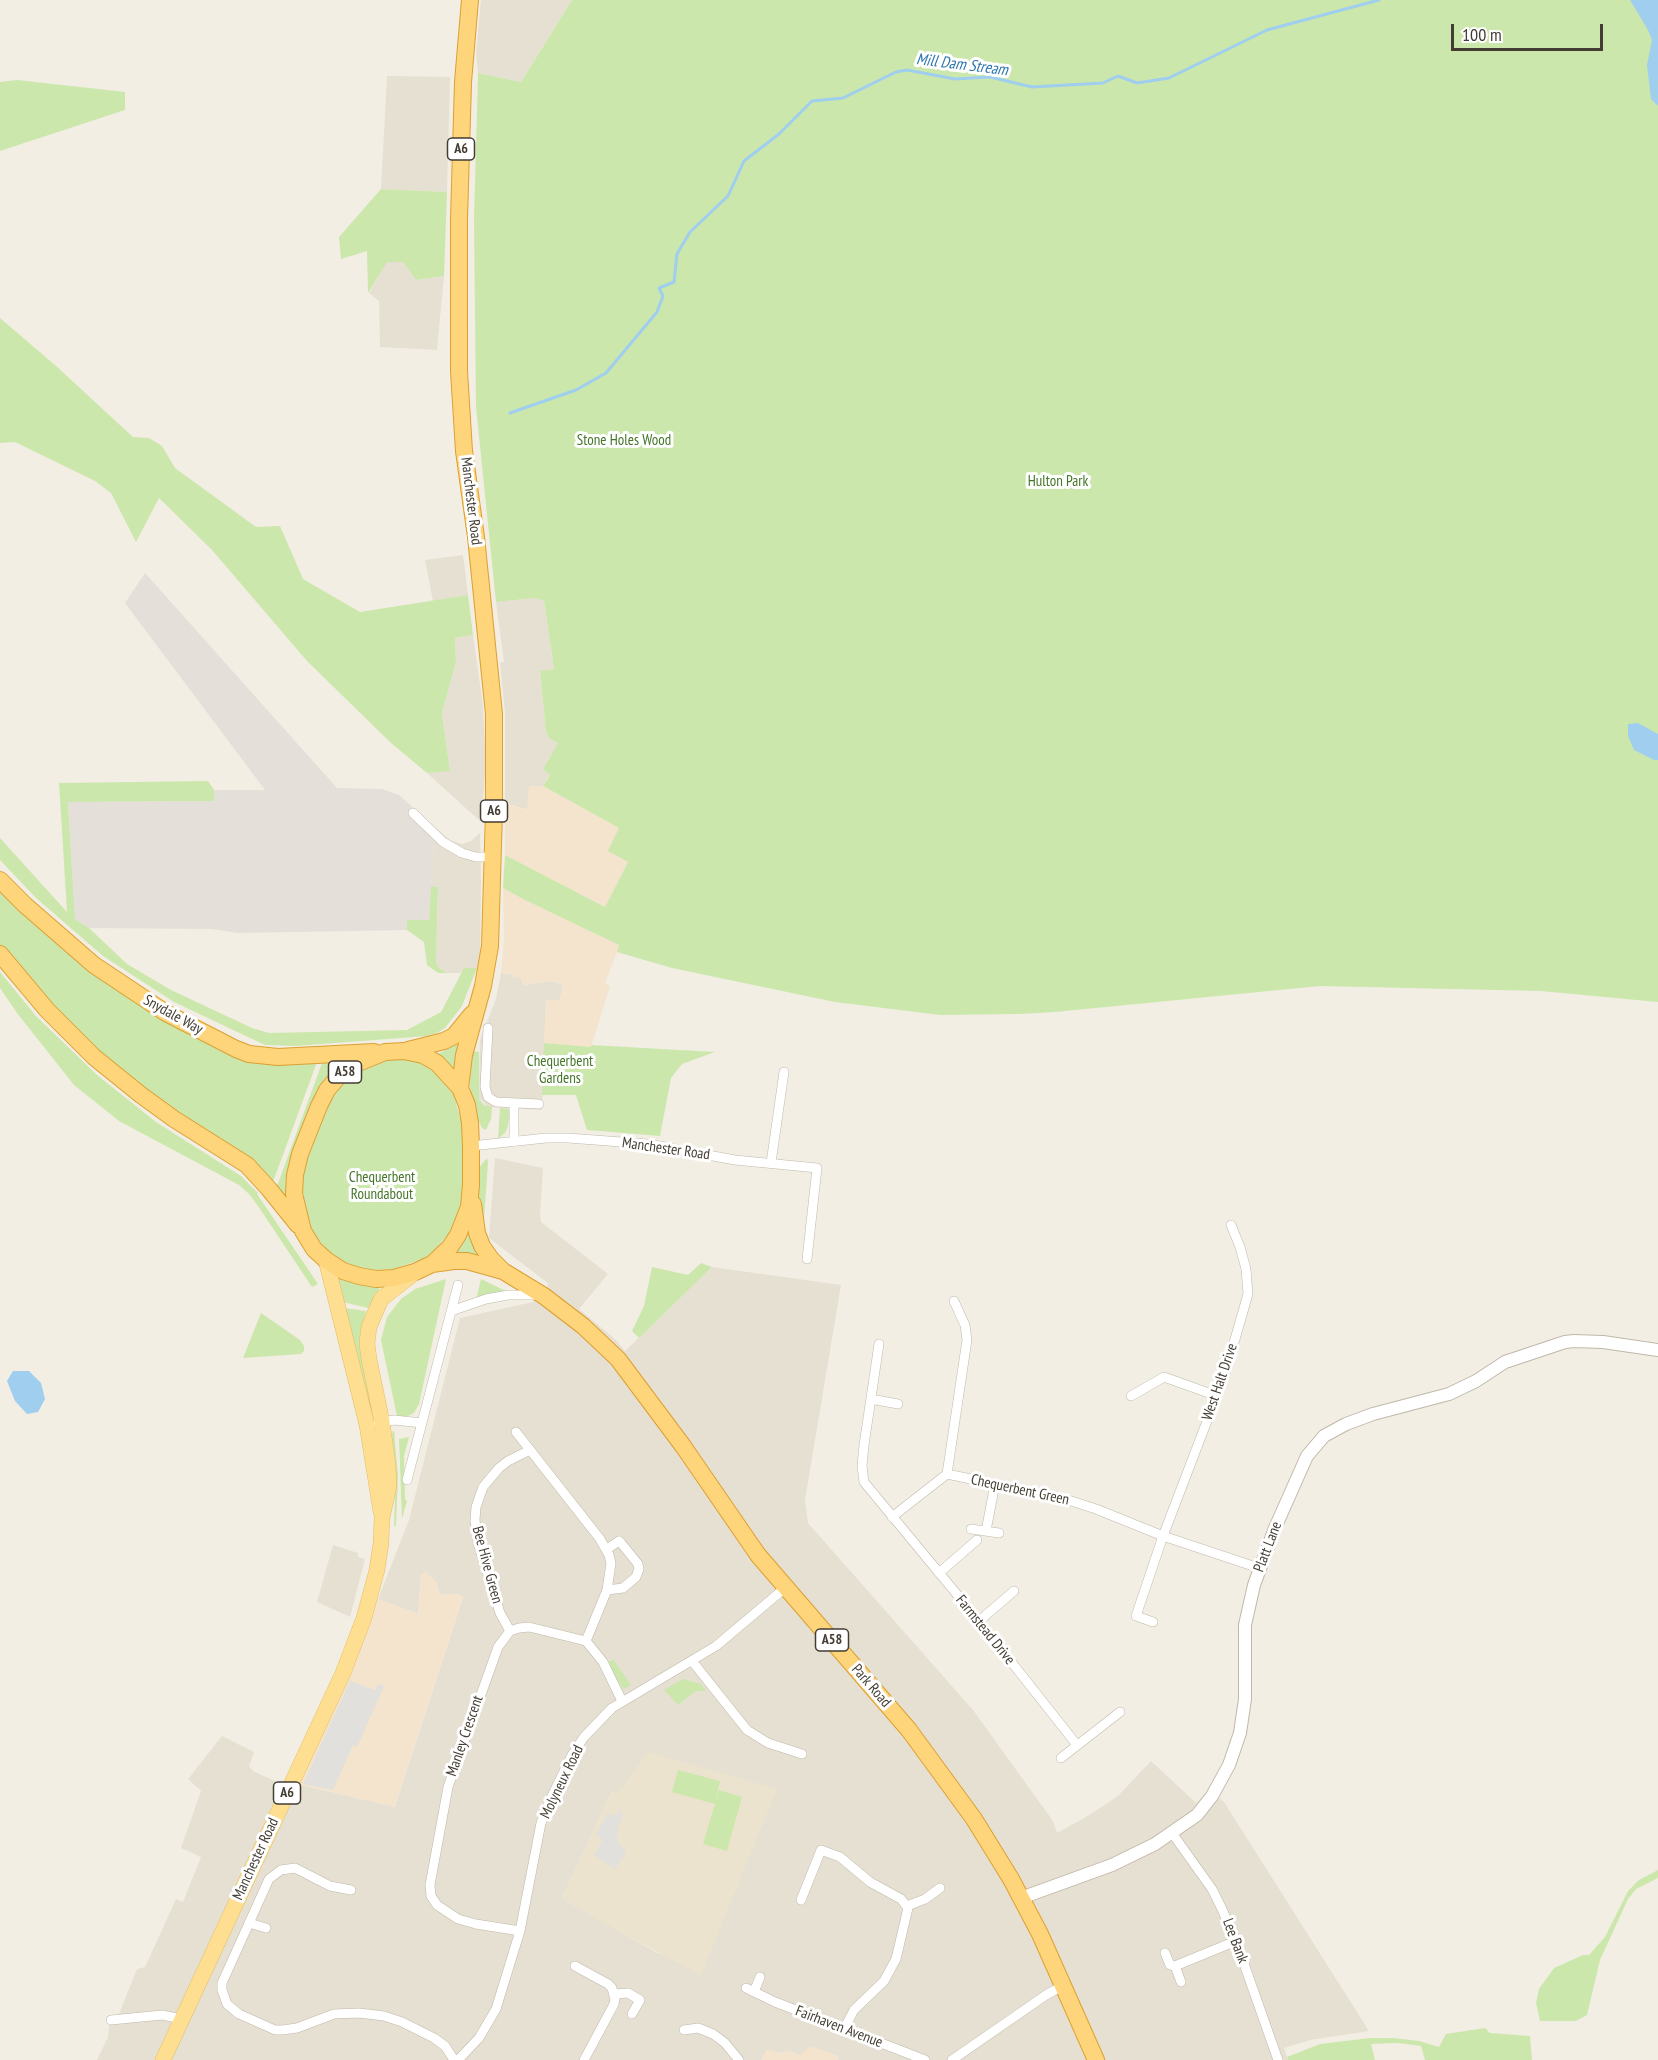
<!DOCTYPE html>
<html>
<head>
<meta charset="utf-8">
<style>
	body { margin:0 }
	#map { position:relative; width:1658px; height:2060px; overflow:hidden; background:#f2eee4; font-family:"PT Sans Narrow",sans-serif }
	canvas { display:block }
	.scale { position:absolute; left:1451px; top:24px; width:152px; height:27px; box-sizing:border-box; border:3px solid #443d34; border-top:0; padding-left:8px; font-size:18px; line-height:21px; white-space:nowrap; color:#443d34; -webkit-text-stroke:4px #fff; paint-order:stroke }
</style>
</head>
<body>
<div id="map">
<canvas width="1658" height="2060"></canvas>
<div class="scale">100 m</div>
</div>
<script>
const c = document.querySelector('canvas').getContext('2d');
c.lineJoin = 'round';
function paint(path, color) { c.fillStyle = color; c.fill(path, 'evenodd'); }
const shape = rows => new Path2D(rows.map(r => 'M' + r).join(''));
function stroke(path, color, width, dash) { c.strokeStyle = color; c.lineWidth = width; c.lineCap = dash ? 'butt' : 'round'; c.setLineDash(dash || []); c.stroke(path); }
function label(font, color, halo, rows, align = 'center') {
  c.font = font + ' "PT Sans Narrow",sans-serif'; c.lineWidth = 6; c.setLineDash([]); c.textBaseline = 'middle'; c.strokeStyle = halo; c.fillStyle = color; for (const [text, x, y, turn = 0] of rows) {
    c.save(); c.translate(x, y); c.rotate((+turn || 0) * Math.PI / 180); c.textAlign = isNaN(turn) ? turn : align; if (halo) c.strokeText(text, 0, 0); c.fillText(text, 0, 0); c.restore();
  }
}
paint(shape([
	[481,0,572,0,521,82,478,73,476,53],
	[387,76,450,77,447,192,381,189],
	[386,262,403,262,416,280,444,276,437,350,380,347,379,301,369,293],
	[463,555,468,595,433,601,425,560],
	[535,598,544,601,554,669,540,672,546,733,550,739,558,743,543,769,550,774,543,786,529,786,528,810,505,803,505,713,500,663,504,662,496,602],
	[473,635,483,706,486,762,481,822,427,773,450,770,442,713,456,662,455,638],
	[435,827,450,840,462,844,471,841,480,833,481,881,480,961,477,968,465,968,463,973,447,973,439,968,436,963,438,887,431,886],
	[501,973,513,974,522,978,523,985,552,981,563,985,560,1000,546,1001,542,1110,488,1107,479,1098,480,1040,496,999],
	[495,1158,543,1168,540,1214,541,1222,608,1274,579,1309,616,1340,625,1351,712,1267,841,1285,805,1500,808,1523,973,1710,1053,1821,1057,1833,1086,1817,1118,1796,1151,1761,1196,1803,1209,1790,1224,1802,1369,2031,1310,2040,1284,2048,1288,2060,838,2060,839,2057,800,2055,789,2051,783,2053,767,2050,761,2060,97,2060,108,2037,109,2025,119,2014,137,1969,145,1967,176,1899,183,1902,201,1857,181,1848,201,1791,188,1779,222,1736,254,1752,249,1766,253,1771,279,1783,298,1784,395,1807,463,1597,458,1594,440,1594,436,1582,421,1575,418,1614,378,1599,409,1520,460,1318,533,1302,549,1284,489,1238],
	[612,1791,617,1794,659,1954,562,1898],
	[333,1545,358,1553,358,1557,365,1559,350,1617,317,1602]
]), '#e6e0d2');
paint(shape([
	[529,786,543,786,619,828,628,862,605,907,505,855,505,803,527,810],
	[503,888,525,900,620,945,605,983,610,986,591,1047,544,1043,546,1000,560,1000,563,985,552,981,523,985,521,978,513,978,513,974,501,973,504,939],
	[426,1571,436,1582,440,1594,458,1594,463,1596,395,1807,298,1784,355,1658,378,1599,418,1614,421,1575],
	[810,2046,839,2056,838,2060,761,2060,767,2050,783,2053,789,2051,800,2055]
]), '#f4e4ce');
paint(shape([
	[145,573,337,788,382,789,399,795,435,827,429,921,407,920,407,930,238,933,212,929,89,928,75,919,68,802,214,801,214,790,265,790,125,603]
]), '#e4dfd9');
paint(shape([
	[648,1752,777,1789,701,1975,616,1930,562,1898,612,1791,618,1793]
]), '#ebe3cd');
paint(shape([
	[572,0,1658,0,1658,1002,1541,991,1320,986,1055,1012,1019,1014,940,1015,835,1002,672,968,617,952,619,945,525,900,503,888,505,855,605,907,628,862,608,851,619,828,543,786,550,775,543,769,558,743,550,739,546,733,540,671,554,669,544,601,535,598,496,602,476,407,474,220,478,73,521,82],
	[17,80,125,92,125,110,0,151,0,82],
	[381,189,447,192,444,276,416,280,403,262,387,262,368,293,367,251,341,259,339,237],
	[0,318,55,365,133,437,149,438,162,446,175,468,256,527,280,526,303,579,360,612,468,595,473,635,455,638,456,662,442,713,450,771,427,773,391,743,307,661,212,550,159,498,136,542,111,493,95,481,15,442,0,443],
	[208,781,214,790,214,801,68,802,75,919,89,928,127,964,171,990,252,1028,269,1033,407,1030,441,1012,464,968,477,968,462,1006,445,1028,437,1033,427,1036,296,1046,265,1045,174,1002,103,956,36,898,0,860,0,838,67,912,59,783],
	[0,886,38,924,249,1061,269,1064,317,1062,273,1182,251,1159,176,1112,111,1062,79,1032,26,977,0,945],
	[431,886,438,887,436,963,439,968,447,973,438,973,427,965,424,942,407,930,407,920,429,920],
	[0,972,36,1016,97,1075,156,1122,241,1176,258,1193,257,1194,318,1284,312,1287,258,1206,249,1194,239,1185,119,1121,74,1085,17,1013,0,988],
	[544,1043,591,1047,591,1045,715,1052,682,1064,671,1078,660,1136,587,1130,576,1095,542,1095],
	[456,1044,462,1048,458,1072,433,1054,442,1052],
	[472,1051,479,1052,479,1099,484,1105,492,1107,491,1119,486,1130,482,1128,478,1120,470,1088,469,1077],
	[404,1059,420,1063,432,1070,453,1093,462,1124,463,1184,461,1205,451,1231,434,1251,423,1259,393,1269,376,1270,361,1268,346,1263,331,1253,321,1243,310,1227,303,1193,303,1176,308,1157,326,1110,334,1095,345,1082,370,1066,386,1060],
	[346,1061,316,1092,287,1170,285,1198,276,1189,322,1063],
	[500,1108,510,1109,508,1126,505,1133,498,1139],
	[487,1158,488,1163,483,1232,479,1218,477,1174,481,1165],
	[468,1234,471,1234,480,1254,476,1259,455,1255],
	[701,1263,712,1267,639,1338,632,1331,644,1306,652,1267,688,1275],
	[336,1276,379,1286,379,1290,368,1308,343,1302],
	[446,1279,419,1404,414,1413,408,1416,397,1416,381,1340,387,1317,401,1299,415,1289],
	[481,1279,510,1293,476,1300],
	[344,1308,366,1311,361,1333,372,1411,368,1408],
	[261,1313,300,1340,304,1346,304,1351,301,1354,243,1358],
	[394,1430,398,1476,396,1526,394,1526,395,1493,391,1435],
	[409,1437,404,1456,405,1499,407,1501,402,1519,399,1439],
	[613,1659,631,1685,623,1689,607,1663],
	[683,1679,701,1684,706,1691,696,1691,678,1705,664,1690],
	[678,1770,720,1781,716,1800,719,1790,742,1797,727,1851,703,1844,715,1804,672,1792],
	[1658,1870,1658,1878,1636,1889,1628,1899,1600,1960,1587,2015,1576,2021,1540,2021,1536,2003,1539,1989,1554,1968,1583,1955,1589,1955,1605,1937,1628,1891,1639,1880],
	[1485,2028,1490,2033,1530,2036,1532,2060,1425,2060,1421,2046,1398,2043,1371,2044,1375,2060,1288,2060,1287,2057,1320,2044,1370,2038,1393,2038,1419,2041,1439,2047,1446,2034]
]), '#cce7ac');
paint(shape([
	[350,1681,375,1690,378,1684,384,1686,357,1747,353,1745,333,1790,303,1784],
	[620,1810,623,1815,617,1831,617,1840,626,1853,615,1869,594,1855,603,1840,596,1835,608,1813,615,1816]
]), '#e2e0dc');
paint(shape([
	[1630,0,1658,0,1658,106,1651,99,1647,65,1652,40,1648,30],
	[1638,723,1658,734,1658,760,1654,760,1634,750,1628,736,1628,724],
	[13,1371,29,1371,41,1383,45,1399,38,1412,27,1414,15,1401,7,1381]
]), '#9fceef');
stroke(shape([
	[510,413,576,390,606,373,657,312,663,296,659,288,674,282,677,254,690,232,728,196,744,161,779,134,812,101,843,98,896,72,907,70,955,79,990,77,1032,87,1103,83,1118,76,1137,83,1169,78,1267,30,1379,0]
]), '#9fceef', 3);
const minor = shape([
	[413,813,443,842,462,853,476,857,492,857],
	[488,1028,485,1087,488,1097,496,1102,539,1104],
	[514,1142,514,1103],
	[471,1146,546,1138,568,1138,648,1144,735,1160,817,1168,807,1259],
	[771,1163,784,1072],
	[451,1311,486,1299,508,1295,539,1295],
	[879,1344,864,1445,862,1466,864,1482,979,1621,1077,1745],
	[1131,1396,1164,1377,1217,1396],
	[871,1399,898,1404],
	[378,1423,394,1420,422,1423],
	[516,1432,600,1539,609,1555,611,1563,607,1590,586,1641],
	[947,1474,1062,1498,1096,1509,1163,1536,1259,1568],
	[947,1474,967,1340,965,1325,954,1301],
	[407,1480,458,1285],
	[892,1517,947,1474],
	[971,1529,999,1533],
	[986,1531,995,1484],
	[607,1549,619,1541,621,1543,638,1564,639,1569,636,1577,623,1588,607,1590],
	[939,1573,977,1540],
	[979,1621,1014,1591],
	[1153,1622,1136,1616,1163,1536,1225,1374,1248,1294,1246,1269,1240,1247,1231,1225],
	[510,1631,500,1613,478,1543,475,1520,476,1507,483,1487,499,1468,508,1461,530,1450],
	[692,1661,747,1730,768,1743,802,1754],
	[1061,1758,1120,1712],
	[1172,1833,1212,1889,1221,1907,1236,1941,1278,2060],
	[351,1890,330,1886,295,1868,281,1870,269,1879,222,1983,222,1990,227,2004,239,2014,275,2030,282,2030,297,2028,334,2014,359,2013,384,2016,402,2022,434,2038,445,2046,454,2060],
	[801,1900,821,1850,840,1857,870,1882,901,1899,908,1908,896,1959,884,1981,854,2010,844,2029],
	[907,1906,925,1899,940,1888],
	[249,1923,266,1928],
	[520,1931,476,1924,458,1919,437,1905,431,1896,430,1885,448,1787,498,1647,510,1631,519,1628,529,1627,586,1641,603,1662,622,1701],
	[1165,1953,1170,1965,1175,1966,1236,1941],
	[575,1966,608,1984,612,1988,615,1999,614,2004,584,2060],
	[1175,1966,1181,1982],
	[746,1988,775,2002,925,2060],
	[754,1992,760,1977],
	[615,1994,628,1993,640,2000,632,2014],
	[111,2020,162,2015,182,2019],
	[684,2030,698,2028,713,2034,725,2043,739,2060],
	[458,2060,479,2038,496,2009,520,1931,541,1823,551,1798,572,1755,584,1737,612,1708,716,1646,785,1588],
	[952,2060,1046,1995,1064,1985]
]);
const tertiary = shape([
	[1021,1898,1112,1865,1155,1844,1197,1815,1212,1796,1229,1765,1240,1733,1245,1699,1245,1625,1254,1585,1275,1528,1307,1456,1324,1436,1346,1424,1373,1414,1449,1394,1476,1381,1505,1362,1565,1342,1574,1341,1603,1342,1658,1350]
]);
const primary = shape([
	[326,1260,367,1425,381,1512],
	[163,2060,343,1673,364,1618,377,1570,381,1543,382,1518,389,1486,388,1465,382,1422,369,1359,367,1343,369,1327,381,1299,413,1274]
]);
const trunk = shape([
	[0,880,25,905,94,965,166,1013,236,1049,249,1054,278,1057,374,1052],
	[0,954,47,1010,94,1057,141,1095,174,1119,247,1165,269,1189,298,1225],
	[408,1050,444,1041,454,1036,472,1014],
	[460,1088,464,1055,483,986,490,946,494,811,494,714,476,537,464,451,459,371,459,219,463,82,470,0],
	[473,1204,477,1233,482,1246,491,1259,503,1271],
	[432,1264,450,1247,458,1235,469,1207,471,1185,471,1146,470,1123,467,1105,460,1088,437,1063,423,1055,404,1051,385,1052,353,1065,339,1076,327,1090,319,1106,300,1154,295,1175,294,1194,303,1231,314,1249,326,1260,343,1271,359,1276,376,1279,394,1278,415,1272,432,1264,454,1261,467,1261,503,1271,544,1296,583,1326,618,1359,683,1446,758,1555,909,1730,974,1819,1011,1879,1040,1934,1096,2060]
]);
stroke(minor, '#c0b8a9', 10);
stroke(tertiary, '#c0b8a9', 14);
stroke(primary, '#e3bc61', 16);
stroke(trunk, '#dc9f33', 18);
stroke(minor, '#fff', 9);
stroke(tertiary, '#fff', 12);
stroke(primary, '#fedf91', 15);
stroke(trunk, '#fed57a', 16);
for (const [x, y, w] of [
	[461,149,27],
	[494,811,27],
	[345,1072,33],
	[832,1640,33],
	[287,1793,27]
]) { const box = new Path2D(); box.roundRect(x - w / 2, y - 11, w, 22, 4.5); c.fillStyle = '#fff'; c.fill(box); stroke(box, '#443d34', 1.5); }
label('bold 14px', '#443d34', null, [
	["A6",461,149],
	["A6",494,811],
	["A58",345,1072],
	["A58",832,1640],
	["A6",287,1793]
]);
label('15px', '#447528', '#fff', [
	["Stone Holes Wood",624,441],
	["Hulton Park",1058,482],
	["Chequerbent",560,1062],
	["Gardens",560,1079],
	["Chequerbent",382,1178],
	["Roundabout",382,1195]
]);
label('15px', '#443d34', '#fff', [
	["Manchester Road",471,501,83],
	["Snydale Way",173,1015,29],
	["Manchester Road",666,1149,8],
	["West Halt Drive",1220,1382,-71],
	["Chequerbent Green",1020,1490,12],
	["Platt Lane",1268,1547,-69],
	["Bee Hive Green",487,1565,75],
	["Farmstead Drive",985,1630,51],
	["Park Road",871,1686,49],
	["Manley Crescent",465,1736,-71],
	["Molyneux Road",562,1782,-64],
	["Manchester Road",256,1859,-65],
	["Lee Bank",1235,1941,69],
	["Fairhaven Avenue",839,2027,21]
]);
label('italic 16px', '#2e77ae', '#fff', [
	["Mill Dam Stream",962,65,7]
]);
</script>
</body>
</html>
